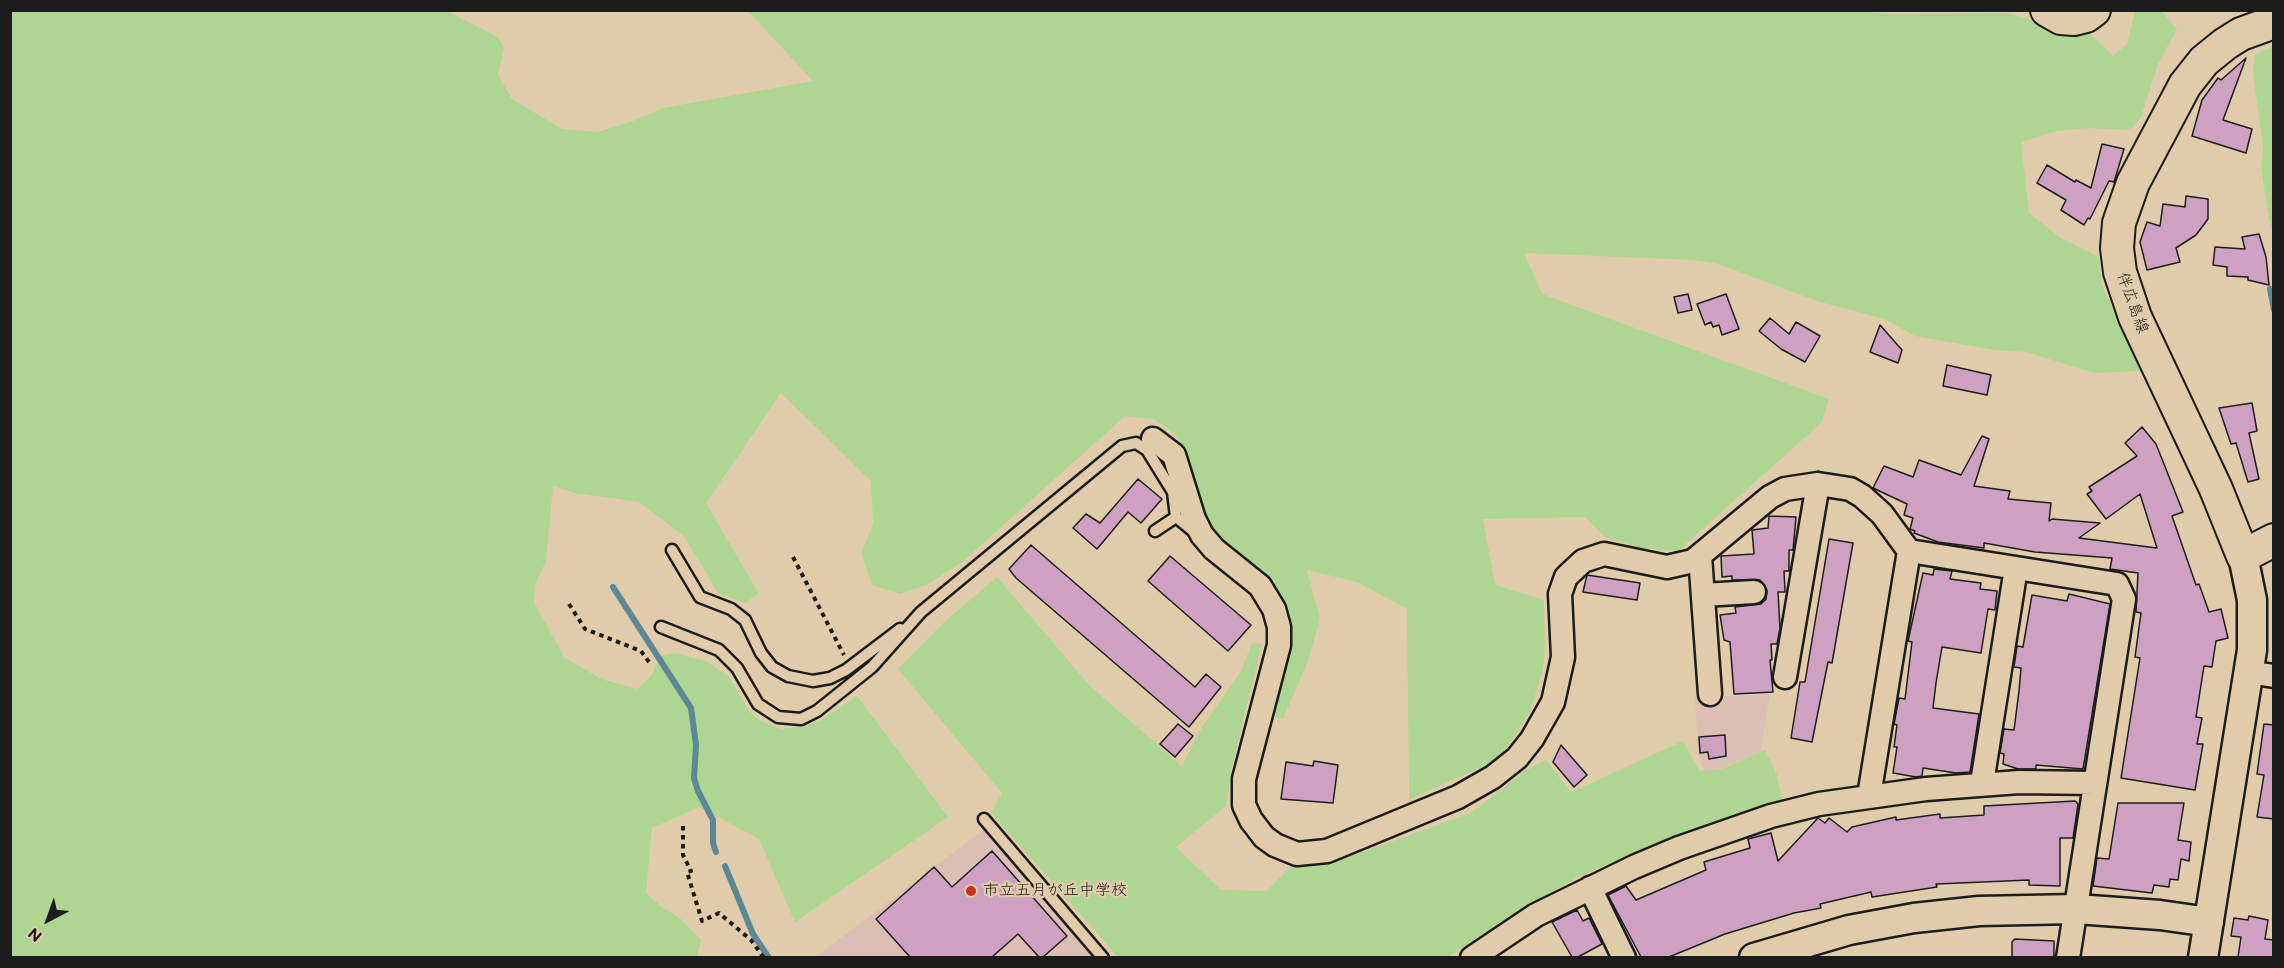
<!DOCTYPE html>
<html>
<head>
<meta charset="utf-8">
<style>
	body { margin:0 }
	#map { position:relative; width:2284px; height:968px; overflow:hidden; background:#e0ccaa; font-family:"Balsamiq Sans",sans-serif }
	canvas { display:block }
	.frame { position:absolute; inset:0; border:12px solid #1c1c1c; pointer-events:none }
	.north { position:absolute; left:18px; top:890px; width:60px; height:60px; -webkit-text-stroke:4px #e0ccaa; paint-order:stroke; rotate:221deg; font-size:16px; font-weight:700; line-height:24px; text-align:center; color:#1c1c1c }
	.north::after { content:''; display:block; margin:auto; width:21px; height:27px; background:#1c1c1c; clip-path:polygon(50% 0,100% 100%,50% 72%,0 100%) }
</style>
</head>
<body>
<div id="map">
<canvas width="2284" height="968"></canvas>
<div class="frame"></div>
<div class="north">N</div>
</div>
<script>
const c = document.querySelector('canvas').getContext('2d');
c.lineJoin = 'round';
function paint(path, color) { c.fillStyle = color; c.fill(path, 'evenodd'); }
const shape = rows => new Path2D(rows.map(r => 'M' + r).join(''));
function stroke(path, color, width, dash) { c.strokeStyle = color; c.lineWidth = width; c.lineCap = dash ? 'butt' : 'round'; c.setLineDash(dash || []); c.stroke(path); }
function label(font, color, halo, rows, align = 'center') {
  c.font = font + ' "Balsamiq Sans","Klee One",sans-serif'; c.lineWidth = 4.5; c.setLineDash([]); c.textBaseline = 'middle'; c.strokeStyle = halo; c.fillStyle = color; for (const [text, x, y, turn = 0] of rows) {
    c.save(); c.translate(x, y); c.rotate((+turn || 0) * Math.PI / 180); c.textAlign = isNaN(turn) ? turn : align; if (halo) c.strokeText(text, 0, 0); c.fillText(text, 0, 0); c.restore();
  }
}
paint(shape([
	[1770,694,1760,752,1721,768,1705,770,1698,754,1695,698],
	[986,828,1096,954,1092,958,814,958]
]), '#dbbfb2');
paint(shape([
	[1847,10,1887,14,2008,13,2072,31,2088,32,2113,56,2127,44,2135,11,2161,11,2177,29,2158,64,2141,117,2133,127,2127,130,2088,128,2057,131,2021,142,2029,213,2061,238,2099,257,2102,285,2142,371,2094,373,2026,352,1994,350,1915,336,1884,319,1817,301,1718,264,1694,260,1524,253,1542,294,1829,399,1821,423,1678,551,1642,548,1605,537,1585,517,1483,519,1495,585,1544,600,1545,647,1543,670,1530,712,1504,752,1488,764,1409,800,1407,609,1357,582,1307,570,1320,619,1308,661,1283,719,1270,716,1291,648,1287,616,1276,587,1259,568,1218,537,1204,517,1189,458,1175,434,1154,419,1125,416,961,563,926,585,900,594,872,585,861,554,873,524,871,481,781,393,706,503,759,594,744,603,718,593,684,536,639,502,575,493,553,486,546,561,536,583,534,602,564,657,601,679,637,689,651,676,661,656,675,653,706,661,728,676,750,712,761,721,781,729,807,726,823,719,857,696,948,817,795,922,759,839,699,807,652,828,646,893,662,907,680,918,701,940,697,957,11,958,10,11,447,11,498,37,504,48,498,75,512,99,562,129,598,132,633,121,663,108,813,81,748,11],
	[2273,46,2273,231,2269,220,2261,167,2263,147,2253,73,2254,55],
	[997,577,1090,686,1182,766,1202,727,1241,671,1252,643,1262,644,1232,765,1226,806,1176,847,1221,890,1267,891,1293,864,1326,865,1471,813,1525,771,1546,760,1571,792,1683,741,1700,771,1721,769,1765,750,1777,775,1782,799,1677,834,1576,878,1530,904,1448,957,1118,957,991,813,1002,793,898,669,944,622]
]), '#aed692');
stroke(shape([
	[2270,289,2274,310],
	[613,587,691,708,696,745,694,778,698,791,713,820,713,843,716,852],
	[725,866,753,934,769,958]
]), '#5c8896', 6);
const building = shape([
	[2246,58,2223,120,2252,129,2246,153,2192,136,2202,100,2218,78,2221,80,2246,58],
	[2102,144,2124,149,2114,182,2109,181,2090,219,2088,218,2084,225,2061,210,2066,200,2037,183,2047,165,2075,182,2076,180,2091,188,2102,144],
	[2186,196,2208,199,2208,219,2196,235,2176,248,2180,262,2147,270,2140,242,2147,222,2160,226,2163,204,2185,207,2186,196],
	[2259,234,2266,257,2269,285,2248,280,2248,277,2227,276,2227,267,2213,265,2215,247,2245,249,2242,237,2259,234],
	[1688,294,1692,310,1678,313,1674,297,1688,294],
	[1726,294,1739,329,1722,335,1719,325,1713,327,1711,322,1705,325,1697,304,1726,294],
	[1770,318,1789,334,1796,322,1820,336,1805,362,1781,349,1759,331,1770,318],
	[1880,325,1902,350,1898,363,1870,352,1880,325],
	[1947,365,1991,375,1987,395,1943,386,1947,365],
	[2252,403,2257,431,2249,433,2259,479,2248,482,2236,443,2231,444,2219,408,2252,403],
	[2142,427,2156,444,2183,512,2172,516,2196,585,2199,584,2209,612,2221,609,2228,638,2216,641,2212,667,2204,666,2196,717,2202,718,2197,744,2203,744,2195,790,2121,778,2140,658,2135,657,2141,613,2136,612,2138,573,2110,569,2112,558,2035,552,1984,543,1984,548,1938,542,1914,533,1915,531,1910,529,1913,518,1904,515,1907,504,1873,488,1884,466,1913,477,1919,460,1961,475,1982,436,1989,439,1974,486,2010,491,2008,499,2051,503,2049,521,2052,519,2100,523,2079,538,2157,548,2140,494,2106,519,2087,494,2092,491,2089,487,2137,456,2125,443,2142,427],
	[1138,479,1162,499,1141,523,1128,512,1097,549,1073,528,1086,514,1100,523,1138,479],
	[1769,516,1796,517,1793,550,1789,550,1789,571,1784,571,1785,592,1778,592,1780,628,1777,644,1771,644,1772,660,1770,660,1773,692,1734,694,1730,642,1724,640,1720,615,1736,613,1735,607,1761,604,1766,599,1767,591,1760,580,1732,580,1732,576,1722,577,1721,556,1754,554,1752,530,1768,528,1769,516],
	[1829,539,1853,543,1832,663,1828,662,1812,742,1791,738,1800,682,1805,682,1829,539],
	[1031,545,1195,687,1206,674,1221,687,1189,727,1016,578,1009,569,1031,545],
	[1170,556,1251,625,1228,651,1148,581,1170,556],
	[1934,569,1952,571,1950,579,1981,583,1980,589,1997,591,1995,610,1988,609,1981,653,1942,647,1936,683,1933,708,1979,714,1970,772,1956,773,1923,768,1922,776,1916,777,1893,773,1897,747,1894,747,1897,725,1894,724,1899,698,1905,699,1912,642,1908,641,1923,573,1933,575,1934,569],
	[1587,575,1640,583,1637,600,1583,592,1587,575],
	[2069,594,2110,604,2083,769,2036,765,2036,769,2018,769,2003,764,2004,754,2000,753,2004,729,2014,730,2019,691,2021,668,2014,667,2017,646,2023,647,2032,595,2067,601,2069,594],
	[1178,724,1193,736,1175,757,1160,744,1178,724],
	[2264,724,2274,725,2274,819,2257,817,2264,775,2257,774,2264,724],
	[1725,735,1726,756,1709,759,1708,752,1700,753,1699,737,1725,735],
	[1561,745,1587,775,1574,787,1553,762,1561,745],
	[1314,761,1338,765,1333,803,1281,799,1286,762,1313,766,1314,761],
	[2075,801,2078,804,2073,838,2060,838,2060,886,2029,885,2029,880,1936,884,1937,887,1872,897,1871,892,1820,904,1821,908,1794,913,1725,934,1669,957,1641,957,1608,895,1626,886,1636,900,1706,870,1704,862,1750,848,1748,839,1771,833,1778,861,1818,818,1825,823,1829,818,1847,832,1852,827,1896,817,1896,820,1940,814,1940,818,1984,815,1984,806,2075,801],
	[2118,803,2184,803,2178,840,2191,842,2189,861,2181,859,2178,880,2170,879,2169,887,2154,885,2152,893,2093,886,2097,858,2109,859,2118,803],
	[992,851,1067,936,1043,957,1039,957,1018,934,992,957,910,957,876,919,934,867,952,887,992,851],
	[1577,910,1583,921,1589,918,1602,944,1578,957,1572,957,1552,922,1577,910],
	[2249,916,2268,920,2265,939,2274,940,2274,957,2238,957,2241,937,2231,936,2234,918,2248,920,2249,916],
	[2015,939,2054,941,2054,957,2012,957,2012,942,2015,939]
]);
paint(building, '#cea1c3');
stroke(building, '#1c1c1c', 1.5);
const service = shape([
	[1155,531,1176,517,1193,531],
	[672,550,700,597,731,609,745,620,761,653,772,667,788,676,813,681,830,678,846,670,900,629],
	[661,627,719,650,737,668,758,704,778,717,801,719,817,711,872,667,921,612,1122,446,1136,443,1147,450,1173,492,1176,517],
	[984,819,1103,958]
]);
const minor = shape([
	[1153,439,1174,455,1194,519,1202,535,1214,549,1260,586,1274,609,1279,627,1279,645,1244,779,1244,805,1251,820,1264,837,1275,845,1297,854,1327,851,1458,797,1493,777,1517,758,1532,739,1553,702,1563,657,1560,594,1566,577,1583,561,1604,554,1667,567,1693,561,1770,497,1785,489,1818,484,1850,489,1862,496,1882,514,1909,551,2117,584,2124,599,2068,958],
	[1700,556,1710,694],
	[1703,595,1754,592],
	[2248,672,2274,676],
	[1785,677,1818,484],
	[1982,783,2016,568],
	[1869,796,1909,551],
	[1590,888,1624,958],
	[1472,958,1536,915,1634,867,1679,848,1771,816,1819,804,1926,789,2019,782,2095,783]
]);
const tertiary = shape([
	[1754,958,1849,930,1914,918,1979,911,2076,909,2160,915,2209,922],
	[2203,958,2252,650,2252,600,2243,556]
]);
const secondary = shape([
	[2047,10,2061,18,2074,19,2086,16,2094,10],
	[2274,22,2241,34,2225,44,2204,61,2185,85,2133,183,2119,223,2117,248,2120,272,2135,317,2216,489,2243,556,2274,540]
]);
stroke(service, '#1c1c1c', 15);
stroke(minor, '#1c1c1c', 27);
stroke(tertiary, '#1c1c1c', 33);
stroke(secondary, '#1c1c1c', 36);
stroke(shape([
	[793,557,844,655],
	[569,604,585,629,641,651,649,662],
	[683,826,683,855,691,871,687,872,702,921,719,913,751,940,764,958]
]), '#1c1c1c', 4, [4.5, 4.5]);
stroke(service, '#e0ccaa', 10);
stroke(minor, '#e0ccaa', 22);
stroke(tertiary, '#e0ccaa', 28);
stroke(secondary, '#e0ccaa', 32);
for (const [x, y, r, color] of [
	[971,891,6,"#c8321e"]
]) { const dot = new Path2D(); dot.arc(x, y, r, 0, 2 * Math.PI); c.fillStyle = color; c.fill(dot); stroke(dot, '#e0ccaa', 2); }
label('16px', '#1c1c1c', '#e0ccaa', [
	["伴広島線",2132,303,70]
]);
label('16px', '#1c1c1c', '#e0ccaa', [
	["市立五月が丘中学校",983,891]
], 'left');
</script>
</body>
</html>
